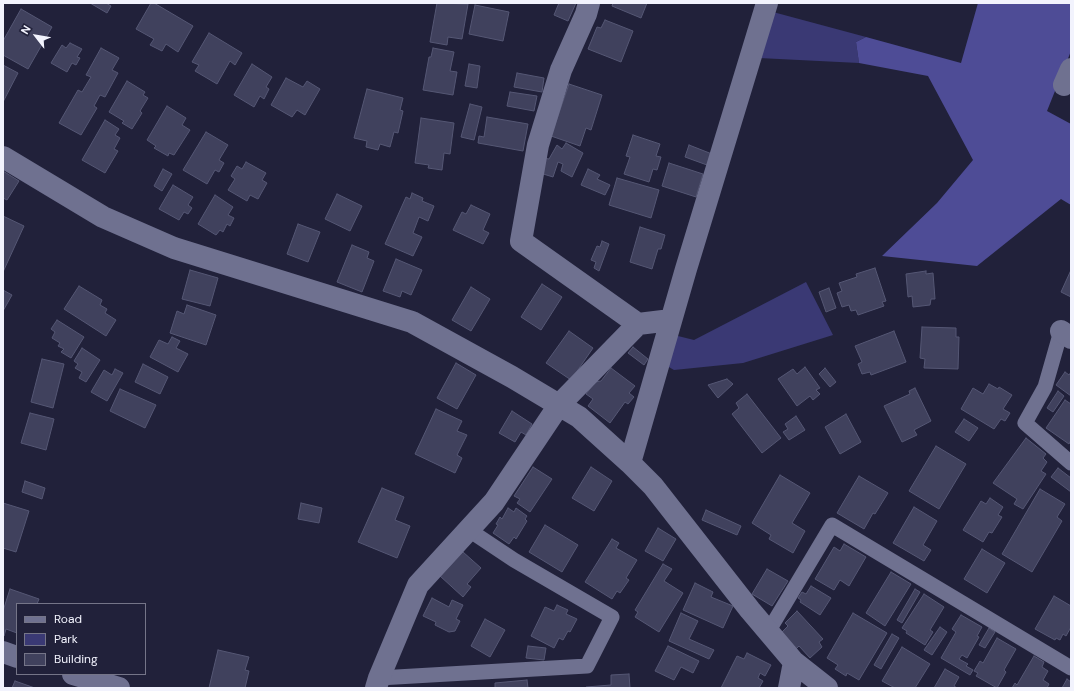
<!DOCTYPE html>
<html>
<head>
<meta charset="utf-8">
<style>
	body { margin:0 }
	#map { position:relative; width:1074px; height:691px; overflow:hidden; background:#21213a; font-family:"DM Sans",sans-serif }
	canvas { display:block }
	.frame { position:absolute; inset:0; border:4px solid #f2f3fd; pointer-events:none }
	.legend { position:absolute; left:16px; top:603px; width:130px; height:72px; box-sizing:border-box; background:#21213a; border:1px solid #757588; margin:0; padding:5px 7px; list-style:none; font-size:12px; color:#f2f3fd }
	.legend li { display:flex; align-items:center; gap:8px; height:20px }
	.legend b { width:20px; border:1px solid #757588 }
	.north { position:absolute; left:16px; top:16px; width:40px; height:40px; -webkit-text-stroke:3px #21213a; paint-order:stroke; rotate:301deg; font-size:11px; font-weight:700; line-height:16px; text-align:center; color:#f2f3fd }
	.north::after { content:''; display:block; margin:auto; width:14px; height:18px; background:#f2f3fd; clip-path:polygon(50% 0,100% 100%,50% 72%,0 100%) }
</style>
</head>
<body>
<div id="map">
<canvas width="1074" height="691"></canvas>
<div class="frame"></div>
<ul class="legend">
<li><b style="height:5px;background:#6f7190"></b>Road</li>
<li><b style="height:11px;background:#3a3974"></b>Park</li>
<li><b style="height:11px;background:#40415d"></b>Building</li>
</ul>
<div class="north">N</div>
</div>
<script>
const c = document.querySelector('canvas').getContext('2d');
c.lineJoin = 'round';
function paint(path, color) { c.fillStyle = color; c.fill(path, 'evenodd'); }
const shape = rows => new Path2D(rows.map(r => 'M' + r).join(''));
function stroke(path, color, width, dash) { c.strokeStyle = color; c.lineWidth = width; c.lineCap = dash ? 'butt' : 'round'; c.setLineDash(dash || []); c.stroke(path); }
paint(shape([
	[773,12,866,37,856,42,859,63,759,58],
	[806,282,833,335,743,363,674,370,667,366,674,335,694,340]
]), '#3a3974');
paint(shape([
	[978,3,1071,3,1071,51,1047,111,1071,124,1071,205,1061,199,977,266,882,256,937,203,973,160,928,76,859,63,856,42,866,37,961,63]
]), '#4e4c96');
const building = shape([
	[90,3,106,3,111,6,107,13,90,3],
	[151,3,154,3,193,26,178,52,166,44,162,51,150,45,154,39,136,29,151,3],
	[437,3,468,4,462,39,448,37,447,45,430,42,437,3],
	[559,3,576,3,568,21,554,15,559,3],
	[613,3,647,3,641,18,612,6,613,3],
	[475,5,509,12,503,41,469,34,475,5],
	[21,9,52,27,28,69,3,55,3,41,21,9],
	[605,20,633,31,621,62,588,49,597,27,601,28,605,20],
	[209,33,242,53,235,65,230,61,217,84,195,71,199,65,192,62,209,33],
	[70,43,82,49,77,57,80,58,76,65,72,63,67,72,51,63,62,45,66,48,70,43],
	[101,48,119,58,112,70,118,73,105,97,100,95,94,106,97,108,81,135,59,123,78,90,82,92,91,77,86,75,101,48],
	[433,48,454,52,450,71,457,72,453,95,423,90,429,57,431,57,433,48],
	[252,64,272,77,266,87,269,89,264,99,260,96,254,107,234,95,252,64],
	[469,64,480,66,477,88,465,86,469,64],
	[3,65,18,73,3,102,3,65],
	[517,73,544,78,542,92,514,87,517,73],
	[286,78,303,87,307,81,320,89,305,115,297,110,292,117,271,105,286,78],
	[127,81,145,92,143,95,148,98,140,111,142,113,132,129,122,123,124,121,109,112,127,81],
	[569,84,602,95,591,130,586,128,580,146,551,136,569,84],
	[367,89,403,98,400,110,403,111,398,133,394,132,390,147,380,144,378,150,366,147,367,141,354,138,367,89],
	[510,92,537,96,534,111,507,106,510,92],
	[470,104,482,107,474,140,461,137,470,104],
	[167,106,186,118,182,125,190,130,174,155,169,153,168,156,154,148,156,146,147,140,167,106],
	[487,117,528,124,523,151,478,143,479,136,484,137,487,117],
	[421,118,454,123,450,154,444,153,442,170,428,168,429,165,415,163,421,118],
	[105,120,119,129,115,135,120,138,114,149,118,151,105,173,82,160,105,120],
	[206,132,228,145,219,160,224,163,219,172,215,170,207,184,183,170,206,132],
	[633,135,660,144,656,156,661,157,657,170,653,169,649,182,624,174,630,157,626,156,633,135],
	[566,143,583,153,572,177,561,171,563,164,558,162,553,177,540,173,543,158,549,159,557,145,562,149,566,143],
	[689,145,712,154,707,165,685,157,689,145],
	[246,162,266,173,262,180,267,183,258,199,250,195,247,201,228,190,235,179,231,176,237,166,242,169,246,162],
	[669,163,703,174,696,197,662,186,669,163],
	[163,169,172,174,162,191,154,186,163,169],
	[588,169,600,175,597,179,610,185,605,195,581,185,588,169],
	[3,171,19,181,7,200,3,198,3,171],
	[617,178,659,190,651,218,609,205,617,178],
	[173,185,193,197,188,205,192,208,188,214,184,212,179,220,159,209,173,185],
	[412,193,423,198,422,201,434,206,428,221,419,217,413,233,422,237,413,256,385,244,406,197,410,199,412,193],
	[337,194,362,206,350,231,325,219,337,194],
	[215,195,233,207,228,215,234,218,230,226,227,224,223,232,220,230,216,235,198,224,215,195],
	[471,205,490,214,483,230,489,233,483,244,453,230,462,212,466,214,471,205],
	[3,216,24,226,3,272,3,216],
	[298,224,320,232,308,262,287,254,298,224],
	[640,227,665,235,661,249,658,249,652,269,630,262,640,227],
	[602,241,609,244,599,271,594,268,596,262,591,260,597,246,600,247,602,241],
	[352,245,369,252,367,258,374,261,362,292,337,282,352,245],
	[396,259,422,270,411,295,402,291,400,297,383,291,396,259],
	[875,268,886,301,882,302,884,306,858,315,856,310,851,311,849,305,842,307,837,293,842,291,839,283,857,277,856,274,875,268],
	[190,270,218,278,210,306,182,299,190,270],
	[1071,270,1071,297,1061,292,1071,270],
	[926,271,926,274,933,273,935,299,931,299,930,305,913,307,912,296,908,297,906,274,926,271],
	[542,284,562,297,541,330,521,317,542,284],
	[79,286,102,300,100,305,107,309,105,313,116,320,106,336,64,309,79,286],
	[471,287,490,299,471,331,452,320,471,287],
	[829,288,836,308,826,312,819,292,829,288],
	[3,290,12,295,3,311,3,290],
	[187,305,216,315,206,345,170,333,177,311,184,314,187,305],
	[57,320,84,337,71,358,61,352,64,349,58,346,60,343,52,338,55,332,51,329,57,320],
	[922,327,956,328,956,337,959,337,958,369,924,368,925,359,920,358,922,327],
	[569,331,593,348,571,380,546,363,569,331],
	[894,331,906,362,871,375,870,372,862,374,858,364,862,362,855,346,894,331],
	[172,337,180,341,176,348,188,354,178,372,150,357,159,340,168,344,172,337],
	[633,347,648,359,644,365,628,353,633,347],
	[82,348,100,360,86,382,79,378,82,372,75,368,78,364,74,361,82,348],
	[42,359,64,364,53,408,31,402,42,359],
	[456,363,476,375,457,409,437,398,456,363],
	[143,364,168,377,160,394,135,382,143,364],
	[805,367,820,388,816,390,820,394,813,400,810,396,797,406,778,379,793,369,797,374,805,367],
	[611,368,635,386,629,393,634,397,628,404,625,402,610,423,588,406,593,399,586,394,595,382,601,381,611,368],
	[825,368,836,382,830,387,819,374,825,368],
	[115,369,123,373,107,401,91,392,104,370,112,375,115,369],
	[1065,372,1069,375,1071,372,1071,396,1056,385,1065,372],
	[727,379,733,384,718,398,708,385,727,379],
	[989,384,998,389,999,387,1012,395,1003,409,1010,413,1005,421,1001,419,994,429,961,409,973,388,983,394,989,384],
	[915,388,931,421,914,430,917,435,902,442,884,406,910,394,909,391,915,388],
	[120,389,156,405,145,428,110,411,120,389],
	[1058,391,1064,396,1053,412,1047,408,1058,391],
	[747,394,781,438,762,453,732,414,739,408,736,403,747,394],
	[1065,400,1071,404,1071,440,1069,444,1046,428,1065,400],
	[436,409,462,421,457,431,467,435,457,455,462,458,455,473,415,454,436,409],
	[512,411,532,424,526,435,521,432,515,442,499,433,512,411],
	[30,413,54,419,46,450,21,443,30,413],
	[846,414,861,442,840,454,825,427,846,414],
	[796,416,805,430,789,440,783,432,788,429,785,424,796,416],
	[964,419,978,428,969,441,955,432,964,419],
	[1026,438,1046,454,1043,458,1047,462,1041,471,1046,474,1023,509,1014,504,1017,499,993,483,1026,438],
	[936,446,966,464,939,509,909,491,936,446],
	[533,467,552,479,530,512,517,503,520,499,514,496,533,467],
	[591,467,612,481,594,511,572,498,591,467],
	[1058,468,1071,478,1071,492,1051,477,1058,468],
	[780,475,810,493,792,523,805,531,793,553,769,539,771,535,752,523,780,475],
	[859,476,888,493,875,514,873,513,864,529,837,513,859,476],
	[25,481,45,488,42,499,22,492,25,481],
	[382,488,404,497,395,520,410,526,397,558,358,542,382,488],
	[1040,489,1065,504,1057,517,1062,521,1032,572,1002,554,1040,489],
	[990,498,1003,507,998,515,1002,517,992,533,989,532,983,542,963,530,981,501,986,504,990,498],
	[3,503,29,511,16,552,3,548,3,503],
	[301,503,322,508,319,523,298,519,301,503],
	[914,507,937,521,923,545,931,550,924,561,893,543,914,507],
	[508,508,514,512,516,508,527,516,525,519,527,521,516,539,514,537,509,544,493,533,498,525,496,524,500,517,502,519,508,508],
	[706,510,741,526,737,535,702,520,706,510],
	[545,525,578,545,562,572,529,552,545,525],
	[658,528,676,539,663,561,645,551,658,528],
	[612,539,619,543,616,548,637,560,626,578,629,580,620,593,617,591,612,599,585,582,612,539],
	[844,544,866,557,849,586,840,580,834,590,815,579,834,547,840,551,844,544],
	[982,549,1005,563,987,593,964,579,982,549],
	[463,552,481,568,467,584,471,587,463,597,440,576,463,552],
	[663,564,672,569,664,581,683,593,659,632,635,617,638,612,635,610,663,564],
	[767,569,788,581,772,606,752,594,767,569],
	[891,572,911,584,885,626,866,613,891,572],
	[695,583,713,592,711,597,733,606,723,628,683,610,695,583],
	[811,586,831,598,820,615,800,602,801,600,798,598,802,592,806,594,811,586],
	[10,589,39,599,37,604,17,604,17,633,6,629,4,636,3,611,10,589],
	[915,589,920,592,902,623,897,620,915,589],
	[924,594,944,607,930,630,933,632,925,645,906,633,907,631,902,628,924,594],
	[1054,596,1071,606,1071,627,1066,636,1063,634,1060,640,1056,638,1055,640,1035,629,1054,596],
	[432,598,449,607,452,600,463,605,456,619,460,621,455,631,449,632,435,625,436,622,423,616,432,598],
	[557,605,568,610,566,614,577,619,570,632,568,631,563,640,559,638,554,648,531,636,545,607,554,611,557,605],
	[797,611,823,639,819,642,822,647,810,658,799,646,796,649,781,633,788,626,785,623,797,611],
	[681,613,698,621,689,639,714,650,709,659,669,641,681,613],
	[853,613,887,633,859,680,847,673,846,676,835,669,838,665,827,658,853,613],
	[961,615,982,627,977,636,979,637,967,658,962,655,959,659,968,664,966,666,973,670,970,675,941,658,956,632,952,629,961,615],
	[485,619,505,630,490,657,471,646,485,619],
	[940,627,947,632,932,655,924,650,940,627],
	[989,628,995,632,985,648,979,645,989,628],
	[892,634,899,638,881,669,874,665,892,634],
	[997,638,1016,649,1004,670,1006,672,997,688,976,676,978,673,974,671,980,661,983,663,997,638],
	[528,646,546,648,544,660,526,658,528,646],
	[668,646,699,661,693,673,681,667,674,680,655,671,668,646],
	[902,647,930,664,915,688,895,688,882,681,902,647],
	[218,650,249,657,245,670,249,671,245,688,209,688,218,650],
	[747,653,771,665,765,676,760,673,758,678,763,681,759,688,721,688,737,656,744,659,747,653],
	[1034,656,1044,662,1042,667,1048,671,1043,680,1049,684,1047,688,1012,688,1015,683,1017,685,1034,656],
	[945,669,959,677,954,686,957,688,934,688,945,669],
	[629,674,630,688,586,688,586,687,611,685,611,675,629,674],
	[1067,679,1071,682,1071,688,1062,688,1067,679],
	[527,680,528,688,495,688,495,683,527,680],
	[15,681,35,688,12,688,15,681]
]);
paint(building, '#40415d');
stroke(building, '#555774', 1);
stroke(shape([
	[1061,331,1045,387,1025,423,1071,463],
	[768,632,832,525,1071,668],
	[379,678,587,666,612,617,514,560,469,530]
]), '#6f7190', 15);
stroke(shape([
	[589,3,586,14,561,70,538,145,521,241,638,324],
	[1064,85,1071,69],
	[3,157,103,217,174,248,412,322,512,377,579,417,630,463,653,486,750,610,794,662,827,688],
	[1061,331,1071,338],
	[630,463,686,269,767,3],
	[3,652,17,657],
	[73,674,119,688],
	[376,688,379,678,418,585,494,502,559,405,638,324,671,320],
	[789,688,794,662]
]), '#6f7190', 22);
</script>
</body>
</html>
